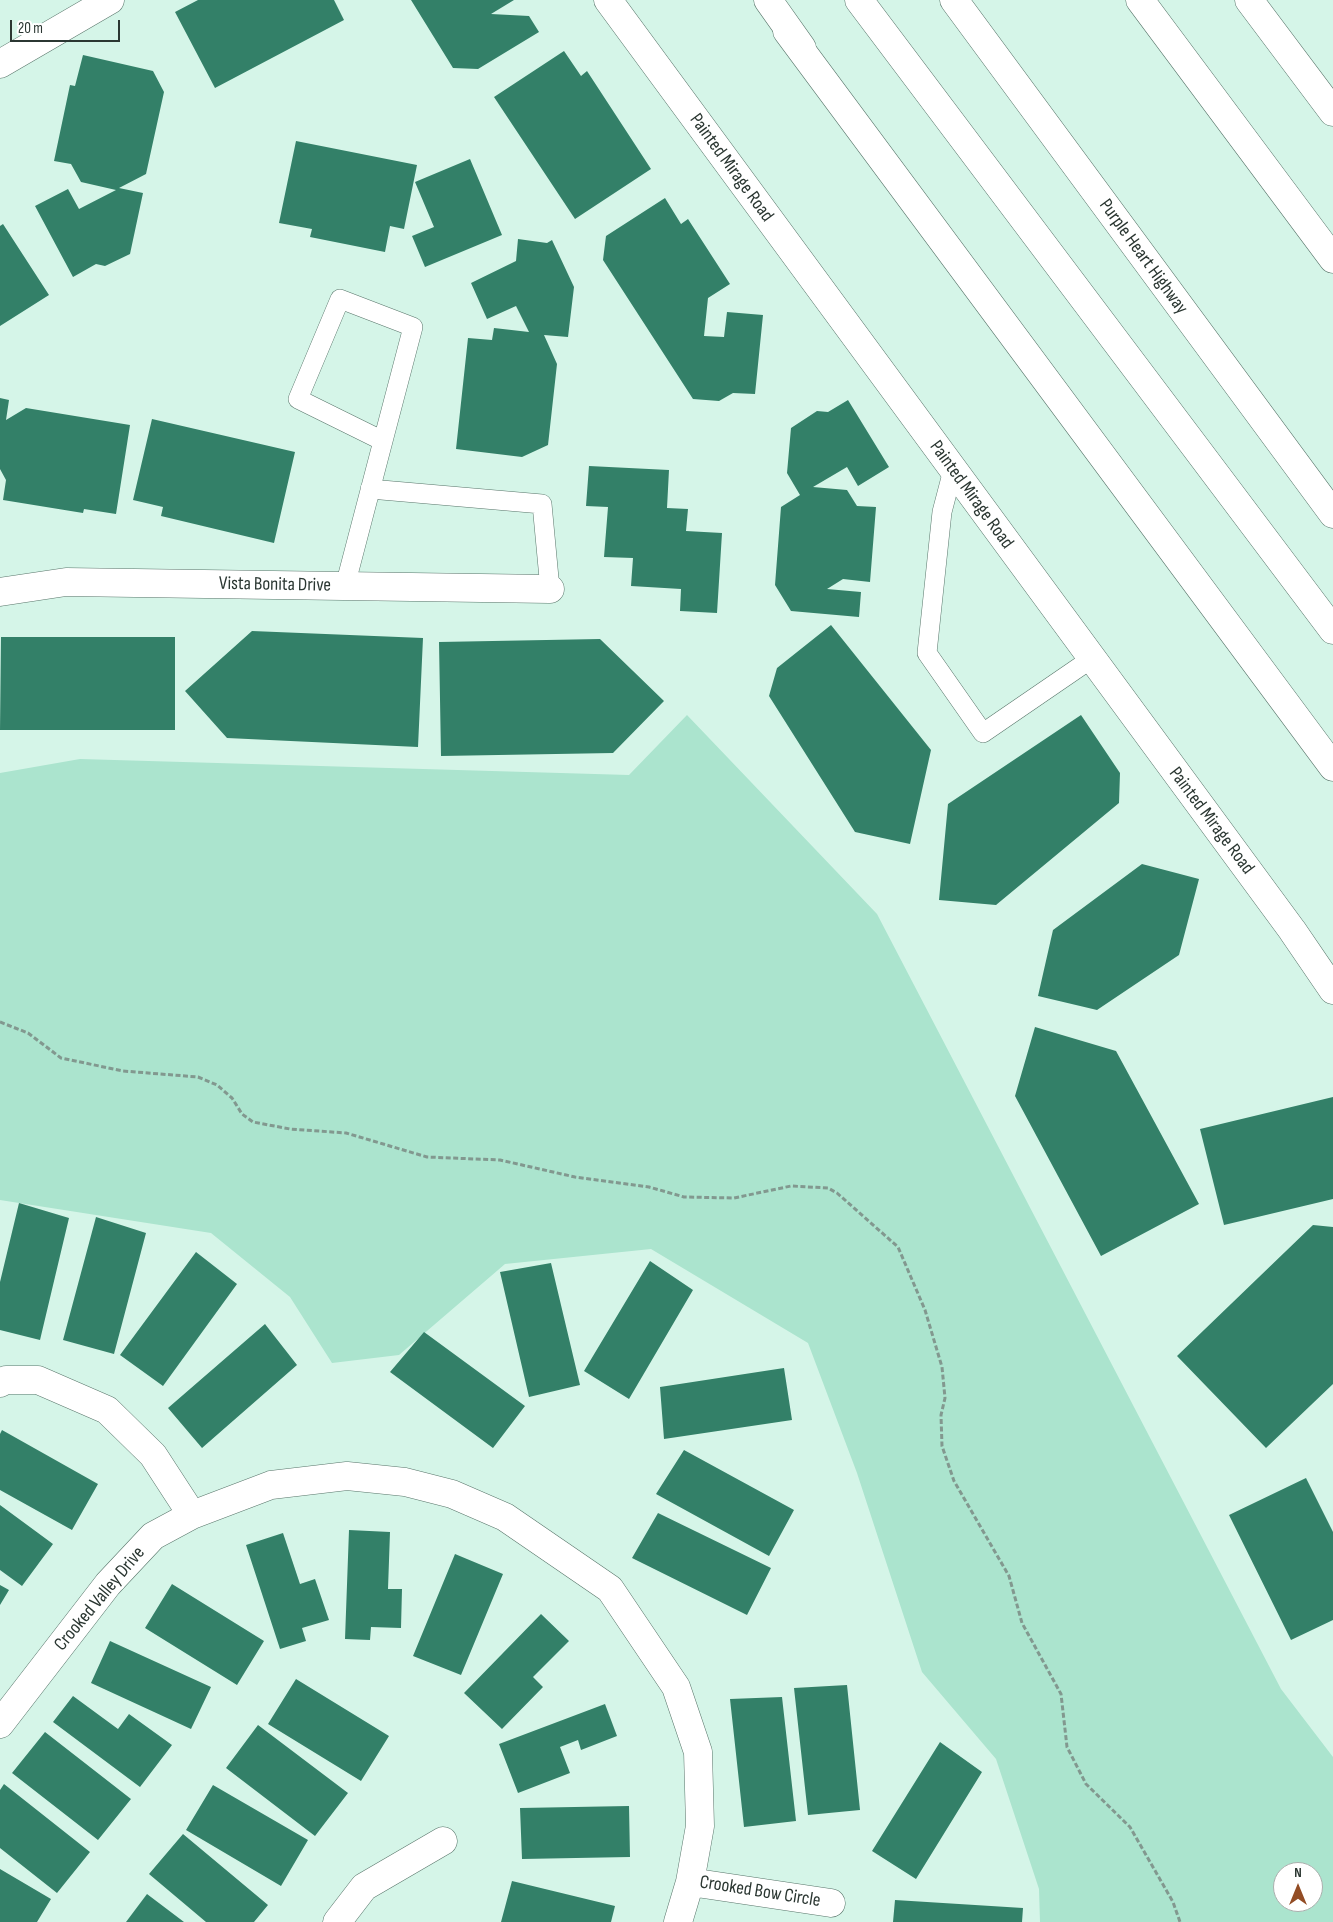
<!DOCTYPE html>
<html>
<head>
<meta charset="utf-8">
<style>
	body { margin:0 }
	#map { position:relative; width:1333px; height:1922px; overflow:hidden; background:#d5f5e8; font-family:"Sofia Sans Condensed",sans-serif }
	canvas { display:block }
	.north { position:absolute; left:1273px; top:1862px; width:50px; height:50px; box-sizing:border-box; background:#fff; border:1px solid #aaafad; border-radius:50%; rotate:0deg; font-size:14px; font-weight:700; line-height:20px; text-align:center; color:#2b3732 }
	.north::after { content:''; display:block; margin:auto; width:18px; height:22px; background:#934d25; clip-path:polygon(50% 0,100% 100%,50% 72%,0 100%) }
	.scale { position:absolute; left:10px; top:20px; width:110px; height:22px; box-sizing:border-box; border:2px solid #2b3732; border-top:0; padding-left:6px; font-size:15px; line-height:18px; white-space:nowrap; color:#2b3732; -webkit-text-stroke:4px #fff; paint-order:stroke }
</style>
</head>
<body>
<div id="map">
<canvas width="1333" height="1922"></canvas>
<div class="north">N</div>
<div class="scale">20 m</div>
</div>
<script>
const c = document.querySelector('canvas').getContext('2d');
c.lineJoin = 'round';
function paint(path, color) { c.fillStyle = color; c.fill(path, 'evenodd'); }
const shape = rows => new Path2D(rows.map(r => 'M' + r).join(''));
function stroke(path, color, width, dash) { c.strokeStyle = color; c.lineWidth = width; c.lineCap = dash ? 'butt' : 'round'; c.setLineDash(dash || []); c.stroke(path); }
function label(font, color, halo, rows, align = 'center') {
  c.font = font + ' "Sofia Sans Condensed",sans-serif'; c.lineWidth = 5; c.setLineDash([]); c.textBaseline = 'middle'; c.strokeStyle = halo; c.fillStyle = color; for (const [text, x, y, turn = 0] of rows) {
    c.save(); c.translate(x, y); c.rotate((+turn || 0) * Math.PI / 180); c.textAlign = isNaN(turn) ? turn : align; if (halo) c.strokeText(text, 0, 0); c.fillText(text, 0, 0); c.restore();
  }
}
paint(shape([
	[687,715,877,914,1281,1689,1333,1757,1333,1922,1040,1922,1039,1889,996,1759,922,1672,857,1473,808,1343,651,1249,505,1264,399,1355,332,1363,290,1297,211,1233,0,1200,0,773,80,759,629,775],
	[1283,1872,1313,1872,1313,1902,1283,1902]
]), '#abe4ce');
paint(shape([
	[198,0,334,0,344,20,215,88,175,12],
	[411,0,514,0,491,14,529,16,539,32,478,69,453,68],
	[564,51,581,76,587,71,651,169,575,219,494,97],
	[83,55,153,71,164,92,146,174,119,188,143,193,130,254,105,266,96,264,73,277,35,206,68,189,79,209,116,190,81,182,71,164,54,161,70,85,75,86],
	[296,141,417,165,404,229,390,226,385,252,310,237,312,229,279,223],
	[470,159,502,235,425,267,412,236,434,227,415,182],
	[665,198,681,224,688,219,730,284,708,298,704,336,724,337,727,312,763,315,755,394,733,393,719,401,693,399,603,260,606,236],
	[3,224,49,295,0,326,0,226],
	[518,239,547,243,552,240,574,287,568,337,544,335,557,364,548,445,522,457,456,449,468,338,492,340,494,328,529,332,516,306,487,319,471,283,516,261],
	[0,398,9,400,6,420,26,408,130,425,116,514,84,509,83,513,3,500,6,480,0,469],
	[848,400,889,467,858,486,847,467,813,487,847,490,857,506,876,507,870,582,843,579,827,589,861,592,859,617,791,611,775,585,781,507,800,495,787,473,791,428,817,411,828,412],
	[152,419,295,452,274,543,161,516,163,507,133,500],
	[589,466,669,470,667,508,688,509,686,531,722,533,717,613,680,611,681,589,631,586,633,558,604,557,608,507,586,506],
	[831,625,931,750,910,844,855,832,769,696,777,668],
	[252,631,423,638,418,747,227,738,185,691],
	[175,637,175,730,0,730,1,637],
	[600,639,664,701,613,753,441,756,439,642],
	[1081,715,1120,773,1119,803,996,905,939,900,948,804],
	[1142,864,1199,879,1179,955,1097,1010,1038,996,1053,930],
	[1035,1027,1116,1051,1199,1204,1101,1256,1015,1096],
	[1333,1097,1333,1199,1224,1225,1200,1129],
	[19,1203,69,1218,40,1340,0,1330,0,1282],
	[96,1217,146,1233,114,1354,63,1340],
	[1313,1225,1333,1227,1333,1384,1266,1448,1177,1356],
	[196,1252,237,1284,163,1386,120,1355],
	[650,1261,693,1290,629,1399,584,1371],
	[551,1263,580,1385,529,1397,500,1272],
	[265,1324,297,1365,202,1448,168,1408],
	[424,1332,525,1406,493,1448,390,1372],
	[784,1368,792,1420,664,1439,660,1387],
	[2,1430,98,1484,72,1530,0,1490,0,1434],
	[684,1450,794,1510,769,1556,656,1494],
	[1306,1478,1333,1532,1333,1620,1291,1640,1229,1515],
	[0,1505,53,1544,22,1586,0,1570],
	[658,1513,771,1568,747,1615,632,1558],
	[349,1530,390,1532,388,1589,402,1589,401,1628,371,1627,370,1640,345,1639],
	[283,1533,300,1584,315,1579,329,1620,302,1628,306,1641,280,1649,246,1545],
	[455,1554,503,1574,461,1675,413,1656],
	[172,1584,264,1641,237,1685,145,1628],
	[0,1585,9,1590,0,1605],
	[541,1614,569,1641,533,1677,543,1687,502,1729,464,1693],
	[110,1641,211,1687,191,1729,91,1683],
	[296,1679,389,1736,361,1781,268,1724],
	[847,1685,860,1810,808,1815,794,1688],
	[73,1696,118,1729,129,1714,172,1745,140,1787,53,1722],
	[782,1697,796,1821,744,1827,730,1699],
	[605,1704,617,1736,581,1750,578,1740,560,1747,570,1773,518,1793,499,1744],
	[258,1725,348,1793,315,1836,226,1768],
	[45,1732,131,1799,98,1840,12,1773],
	[940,1742,982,1772,916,1879,872,1851],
	[4,1784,90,1852,57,1893,0,1848,0,1790],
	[213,1785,308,1840,281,1886,186,1830],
	[629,1806,630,1857,522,1859,520,1808],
	[183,1834,268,1905,254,1922,206,1922,149,1874],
	[0,1869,51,1899,37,1922,0,1922],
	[512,1881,615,1906,611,1922,501,1922],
	[147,1894,184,1922,126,1922],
	[895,1900,1023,1908,1022,1922,893,1922]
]), '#338068');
const service = shape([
	[953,470,942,512,927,653,983,733,1091,659],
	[370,489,542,504,550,589],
	[345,586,383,441,413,327,340,299,298,399,383,441]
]);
const minor = shape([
	[608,0,1292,930,1333,990],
	[0,64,110,0],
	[0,592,66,582,550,589],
	[0,1383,6,1380,38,1380,107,1410,153,1455,192,1515],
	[0,1724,108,1584,153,1536,192,1515,271,1485,347,1476,405,1482,452,1494,505,1517,610,1589,676,1687,698,1752,700,1826,690,1882,678,1922],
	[690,1882,831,1903],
	[337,1922,364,1887,443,1841]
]);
const primary = shape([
	[787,31,1333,767]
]);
const motorway = shape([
	[768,0,802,48],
	[859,0,1333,630],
	[954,0,1333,514],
	[1140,0,1333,259],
	[1249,0,1333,112]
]);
stroke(service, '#58756a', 20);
stroke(minor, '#58756a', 29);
stroke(primary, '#58756a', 29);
stroke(motorway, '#58756a', 29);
stroke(shape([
	[0,1022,28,1033,61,1058,123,1071,198,1077,217,1085,232,1098,242,1114,253,1122,290,1129,346,1133,427,1157,500,1160,575,1177,649,1187,684,1197,734,1198,791,1186,828,1188,837,1193,898,1247,925,1310,942,1367,945,1398,941,1415,942,1446,954,1481,1009,1576,1022,1623,1061,1694,1067,1747,1086,1784,1130,1827,1173,1902,1180,1922]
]), '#82988f', 3, [5, 2.5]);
stroke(service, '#fff', 19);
stroke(minor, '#fff', 28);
stroke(primary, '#fff', 28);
stroke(motorway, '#fff', 28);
label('19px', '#2b3732', '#fff', [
	["Painted Mirage Road",731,168,54],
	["Purple Heart Highway",1143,257,54],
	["Painted Mirage Road",971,495,54],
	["Vista Bonita Drive",275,585,1],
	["Painted Mirage Road",1211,821,53],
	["Crooked Valley Drive",100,1599,-50],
	["Crooked Bow Circle",760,1892,9]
]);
</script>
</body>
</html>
